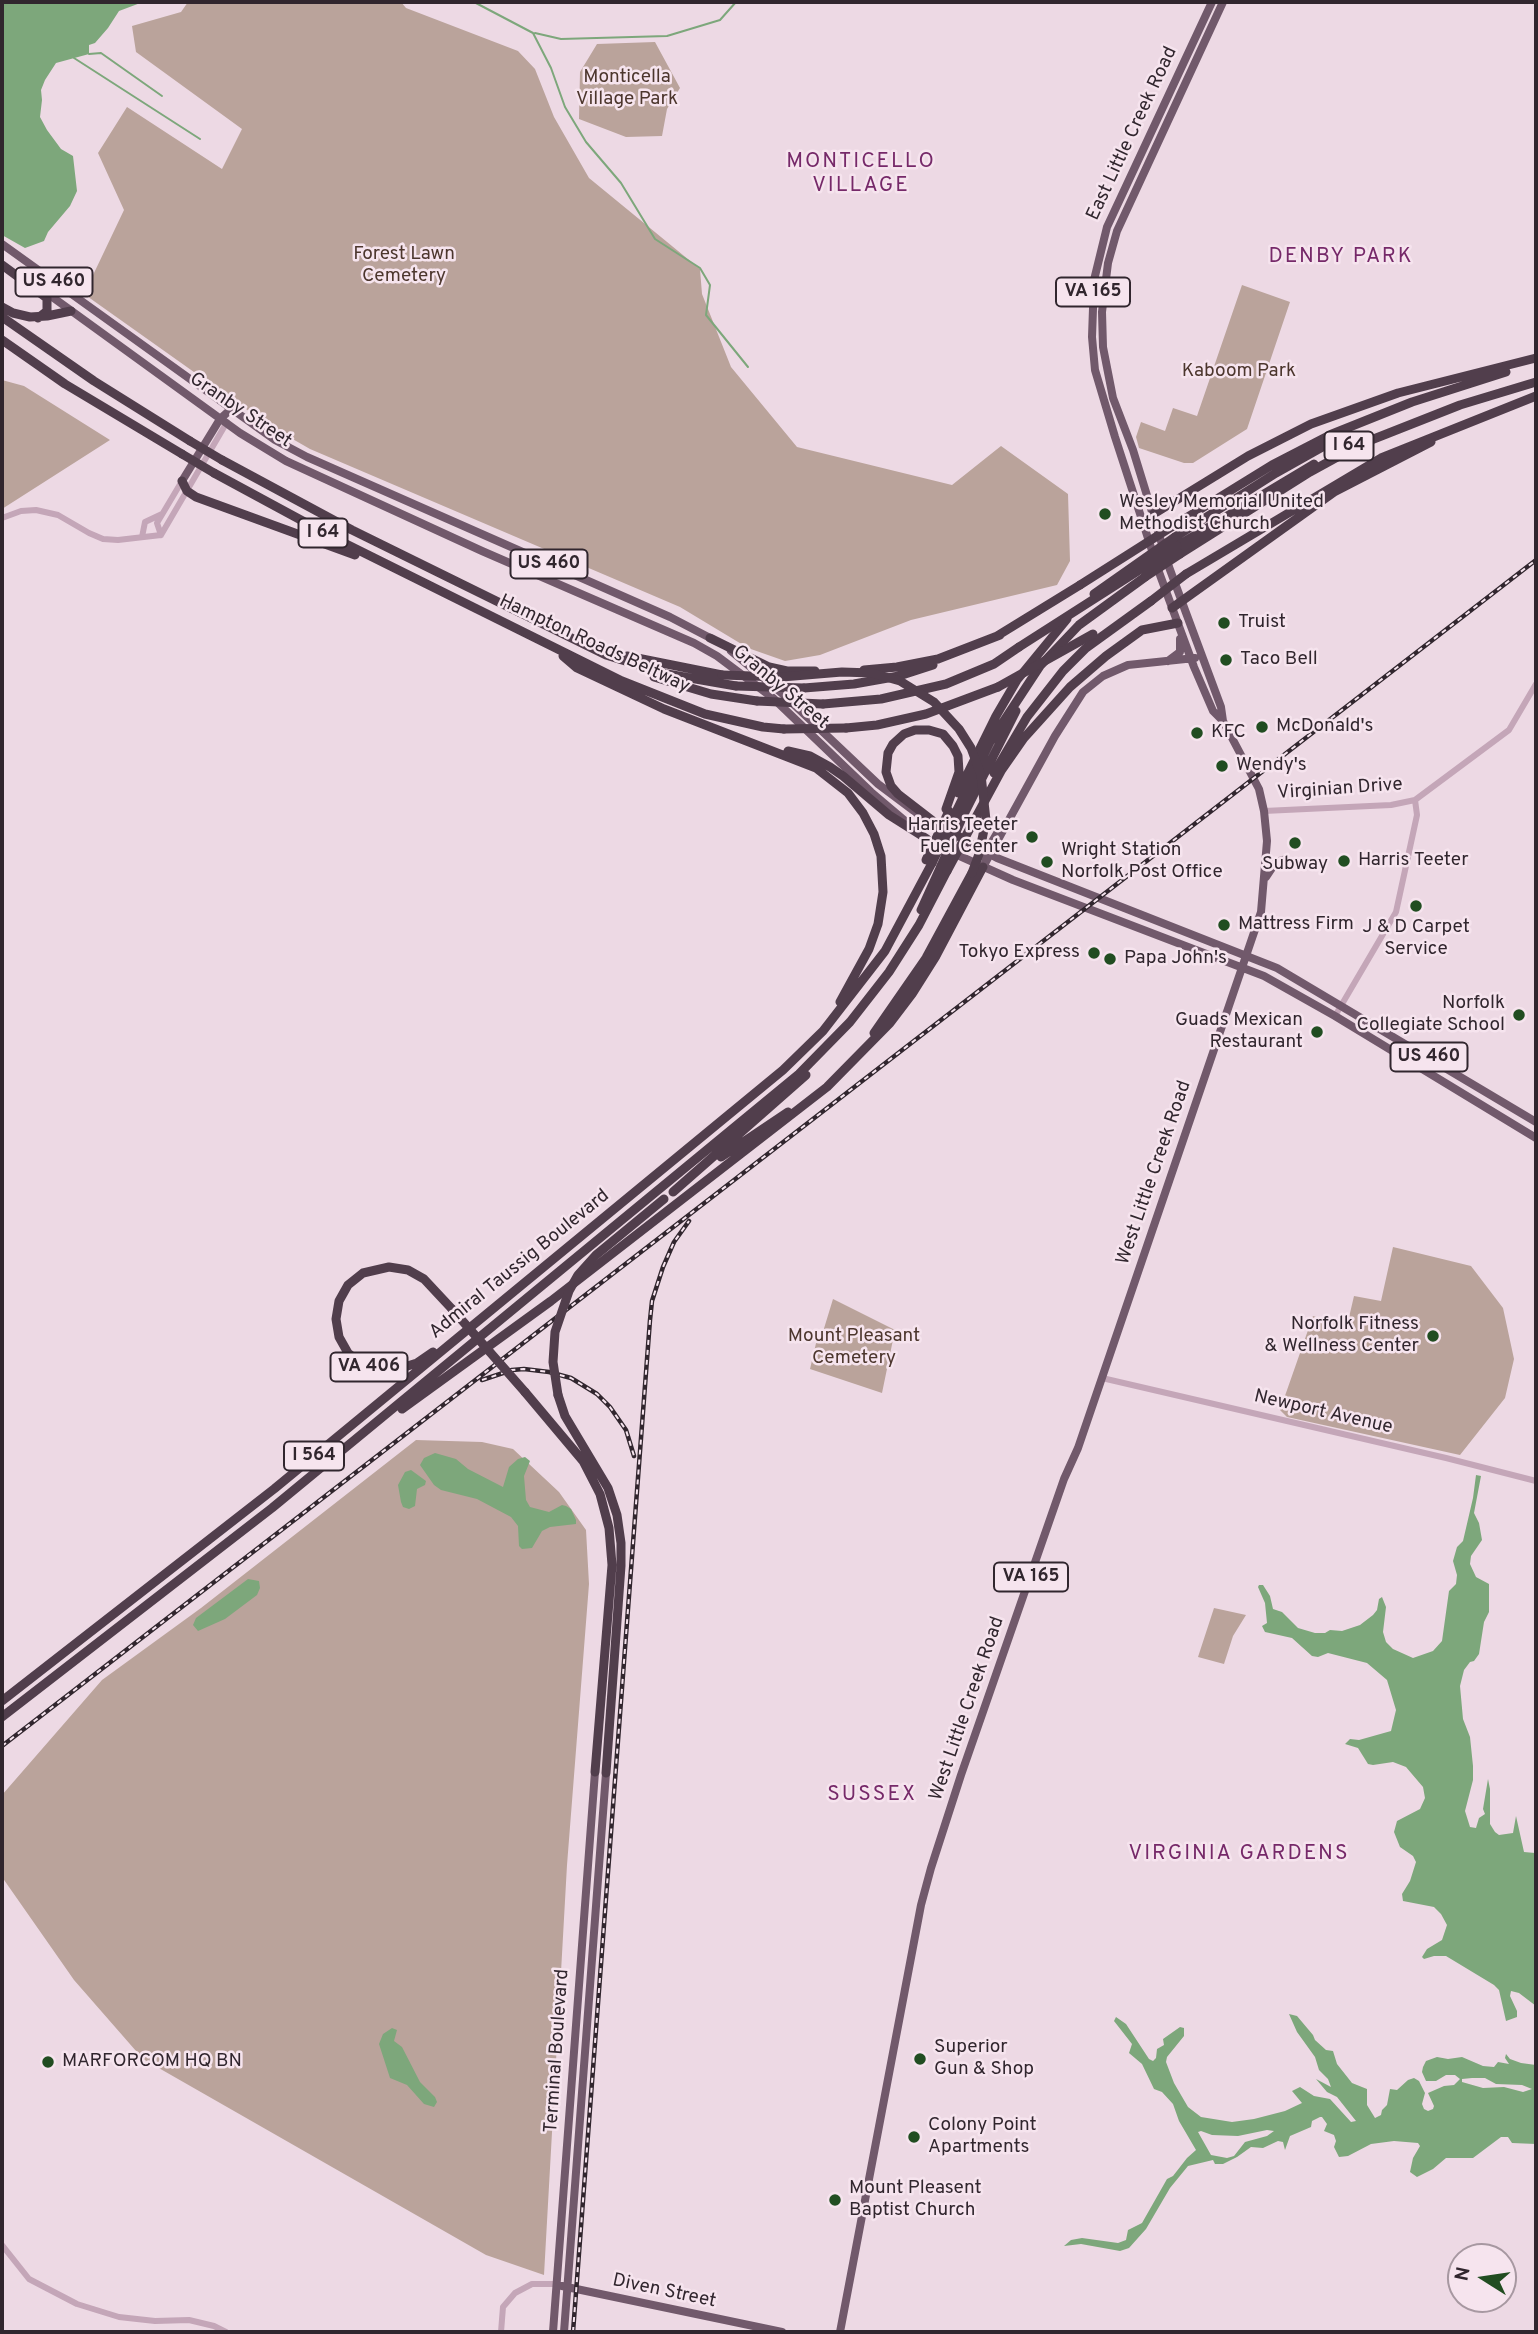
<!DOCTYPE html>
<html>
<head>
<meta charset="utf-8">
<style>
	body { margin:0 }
	#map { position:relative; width:1538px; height:2334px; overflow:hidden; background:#edd9e4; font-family:Overpass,sans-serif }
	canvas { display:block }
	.frame { position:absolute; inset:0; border:4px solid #31262e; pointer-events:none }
	.north { position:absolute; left:1447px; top:2243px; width:70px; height:70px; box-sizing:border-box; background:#f6e4ee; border:2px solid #a798a1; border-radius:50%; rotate:282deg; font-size:19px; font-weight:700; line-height:28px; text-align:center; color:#31262e }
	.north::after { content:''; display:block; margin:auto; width:24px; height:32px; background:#214d21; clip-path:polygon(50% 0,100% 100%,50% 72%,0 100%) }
</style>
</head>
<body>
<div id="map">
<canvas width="1538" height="2334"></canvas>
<div class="frame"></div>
<div class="north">N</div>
</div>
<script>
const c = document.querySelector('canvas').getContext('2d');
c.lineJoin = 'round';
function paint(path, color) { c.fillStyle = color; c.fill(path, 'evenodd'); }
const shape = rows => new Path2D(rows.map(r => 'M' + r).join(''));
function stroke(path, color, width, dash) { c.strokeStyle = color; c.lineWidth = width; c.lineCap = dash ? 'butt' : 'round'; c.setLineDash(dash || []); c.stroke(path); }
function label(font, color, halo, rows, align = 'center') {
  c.font = font + ' Overpass,sans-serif'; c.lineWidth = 5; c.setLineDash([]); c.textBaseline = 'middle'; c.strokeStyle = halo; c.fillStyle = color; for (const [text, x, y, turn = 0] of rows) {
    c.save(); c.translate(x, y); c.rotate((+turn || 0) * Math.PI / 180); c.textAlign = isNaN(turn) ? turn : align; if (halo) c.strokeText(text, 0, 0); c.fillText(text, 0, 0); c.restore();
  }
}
paint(shape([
	[188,2,401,2,406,8,518,51,535,69,554,117,589,178,700,269,702,294,731,367,797,447,952,485,1001,446,1068,494,1070,561,1057,585,911,620,820,655,785,661,748,648,680,607,310,449,270,426,84,294,124,210,98,153,127,107,222,169,242,129,136,52,132,26,181,12],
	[655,42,680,88,667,109,662,136,626,137,579,119,580,72,597,44],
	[1242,285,1290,302,1247,429,1193,463,1184,463,1139,448,1136,437,1141,422,1165,431,1173,408,1197,416],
	[2,380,24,386,110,440,2,509],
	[1393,1247,1471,1266,1503,1308,1514,1359,1505,1398,1460,1455,1287,1417,1280,1410,1313,1316,1347,1326,1354,1296,1381,1301],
	[833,1299,895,1330,882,1393,810,1369,817,1339,822,1335],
	[416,1440,482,1442,513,1449,559,1492,586,1530,589,1584,567,1865,544,2275,486,2255,143,2059,74,1980,2,1877,2,1795,102,1680,201,1608],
	[1214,1608,1246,1615,1233,1636,1224,1664,1198,1657]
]), '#baa39b');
paint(shape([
	[2,2,143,2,119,11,108,28,95,43,89,45,89,54,56,63,45,80,41,90,42,100,40,117,47,130,61,149,73,156,77,191,70,206,48,232,44,241,25,248,2,235],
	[435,1453,456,1459,468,1469,503,1487,509,1467,518,1459,525,1457,530,1461,524,1476,526,1500,530,1507,549,1512,562,1505,566,1506,571,1509,576,1520,576,1524,550,1527,542,1531,532,1548,522,1549,519,1546,518,1526,511,1517,477,1499,441,1490,434,1485,420,1465,424,1458],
	[411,1470,426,1481,425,1485,417,1489,415,1506,409,1509,403,1507,401,1502,398,1485,405,1472],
	[1476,1475,1481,1476,1474,1513,1479,1523,1482,1540,1471,1556,1470,1564,1476,1577,1489,1584,1489,1612,1484,1622,1479,1654,1474,1661,1470,1662,1464,1670,1460,1686,1463,1719,1470,1737,1473,1766,1473,1780,1465,1811,1470,1827,1476,1828,1479,1818,1485,1814,1483,1809,1488,1779,1490,1789,1490,1824,1495,1832,1499,1835,1513,1833,1516,1816,1524,1852,1535,1853,1536,1858,1536,2006,1519,1993,1511,1991,1510,1996,1517,2011,1517,2017,1506,2021,1499,1990,1494,1985,1446,1956,1434,1956,1424,1959,1422,1957,1427,1949,1442,1940,1447,1925,1441,1914,1434,1907,1403,1901,1402,1894,1410,1881,1416,1862,1413,1856,1400,1847,1394,1832,1397,1821,1420,1809,1425,1798,1423,1787,1406,1767,1393,1762,1373,1765,1368,1764,1358,1748,1345,1744,1350,1739,1359,1740,1391,1731,1396,1710,1387,1680,1367,1663,1328,1653,1318,1657,1312,1656,1292,1638,1265,1632,1262,1626,1267,1623,1265,1603,1258,1587,1259,1585,1263,1585,1270,1596,1273,1609,1282,1612,1298,1628,1315,1633,1325,1633,1330,1630,1342,1631,1360,1625,1373,1615,1377,1610,1379,1599,1382,1597,1386,1607,1383,1632,1386,1642,1393,1649,1413,1658,1433,1651,1442,1641,1449,1591,1456,1584,1457,1575,1453,1561,1457,1547,1463,1541,1473,1498],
	[248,1579,259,1581,260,1588,257,1595,225,1619,198,1631,193,1625,196,1618],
	[1289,2014,1297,2016,1313,2035,1315,2040,1326,2050,1333,2051,1337,2064,1352,2083,1367,2089,1367,2105,1375,2118,1381,2115,1382,2110,1387,2105,1390,2089,1397,2090,1408,2080,1414,2078,1419,2081,1425,2093,1422,2104,1424,2109,1428,2111,1433,2109,1434,2106,1428,2093,1444,2086,1454,2085,1460,2079,1455,2075,1446,2075,1436,2081,1426,2081,1422,2072,1423,2067,1426,2061,1437,2057,1448,2059,1462,2057,1483,2066,1494,2067,1498,2062,1509,2064,1505,2058,1506,2054,1510,2059,1521,2063,1536,2065,1536,2144,1512,2143,1508,2137,1501,2137,1473,2158,1446,2158,1433,2169,1417,2177,1410,2172,1413,2158,1420,2146,1418,2143,1394,2141,1371,2144,1348,2156,1339,2157,1334,2147,1336,2141,1334,2135,1324,2131,1327,2124,1322,2117,1320,2117,1312,2121,1311,2127,1290,2136,1285,2150,1283,2142,1278,2141,1263,2148,1251,2147,1237,2157,1223,2164,1215,2164,1213,2160,1188,2166,1170,2188,1146,2229,1129,2248,1120,2251,1081,2244,1064,2246,1071,2240,1082,2238,1118,2243,1126,2240,1128,2230,1142,2223,1167,2179,1173,2176,1187,2158,1196,2150,1179,2121,1173,2104,1162,2092,1154,2089,1142,2064,1129,2053,1132,2044,1114,2021,1116,2017,1126,2024,1149,2059,1153,2061,1156,2058,1157,2049,1164,2045,1163,2039,1180,2027,1184,2028,1184,2036,1167,2057,1166,2062,1174,2083,1188,2107,1201,2117,1232,2122,1254,2119,1285,2111,1302,2103,1292,2091,1300,2087,1314,2096,1330,2099,1351,2122,1356,2121,1337,2097,1327,2092,1316,2079,1331,2087,1328,2079,1319,2070,1315,2057,1297,2032],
	[1472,2078,1485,2078,1496,2084,1522,2085,1532,2089,1523,2092,1504,2087,1483,2088,1462,2082,1462,2079],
	[1267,2130,1274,2131,1267,2136,1245,2142,1234,2156,1227,2158,1211,2155,1198,2132,1201,2131,1212,2135,1238,2136],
	[392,2028,397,2030,394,2041,402,2047,420,2082,435,2097,437,2102,434,2107,424,2104,407,2085,390,2078,379,2044,383,2034]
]), '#7da77b');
stroke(shape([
	[474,2,533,33,551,68,565,107,586,142,621,183,655,239,700,268,710,285,706,315,748,367],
	[535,33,561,39,667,36,720,20,736,2],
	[89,54,101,53,162,96],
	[74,58,200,139]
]), '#7da77b', 2);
stroke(shape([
	[2,518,21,511,36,510,58,515,89,533,103,539,118,540,161,535],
	[161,535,227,422],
	[161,535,157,523,182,481],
	[142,537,145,522,162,514],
	[1264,811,1391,805,1415,800,1509,730,1536,684],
	[1335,1016,1396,912,1417,815,1415,800],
	[1102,1378,1446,1458,1536,1481],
	[2,2245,29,2279,77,2304,119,2317,155,2321,189,2320,214,2326,226,2332],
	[501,2332,503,2307,515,2293,532,2284,556,2284]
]), '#c4a6b8', 6);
stroke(shape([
	[2,244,275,440,307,457,670,617,714,640],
	[44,291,240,433,286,461,482,551,694,643,717,656,773,698,871,792,910,825],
	[182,481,220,419,230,410],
	[731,651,785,696,878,784,922,817],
	[1168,661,1180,652,1180,639],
	[1223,721,1221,707,1169,567,1133,450,1113,398,1103,347,1102,312,1108,263,1117,231,1223,2],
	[964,840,997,858,1277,968,1536,1122],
	[953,853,1013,880,1264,976,1335,1016,1536,1138],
	[983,857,1003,823],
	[983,867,1055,736,1083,692,1103,676,1128,665,1195,658],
	[1266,877,1276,862,1286,859],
	[562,2286,782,2332],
	[553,2332,595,1772],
	[564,2332,606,1773],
	[840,2332,921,1905,931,1868,961,1775,1064,1479,1078,1448,1261,912,1267,841,1264,811,1259,789,1223,721,1213,711,1194,667,1160,575,1115,437,1095,370,1092,337,1094,280,1107,227,1212,2]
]), '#71596b', 8);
stroke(shape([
	[2,265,47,298,47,311,38,318],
	[2,307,13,313,30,317,47,316,71,311],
	[2,317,94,381,190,441],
	[2,340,65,384,182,454],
	[222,460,352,530,606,655,667,674,736,686],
	[214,473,336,539,622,681,705,714,763,727,784,729],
	[182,481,187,491,196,497,355,555],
	[1152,515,1248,456,1311,424,1398,393,1536,358],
	[1173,526,1272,465,1332,434,1412,402,1506,372],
	[1175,537,1276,473,1340,437],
	[1177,546,1314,464],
	[1180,554,1310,472,1361,444,1460,405,1536,382],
	[1186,574,1381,458,1536,396],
	[1172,608,1334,492,1431,442],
	[997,636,1080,585],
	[710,638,769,667,787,671,815,671],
	[563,656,577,668,664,709,816,768,848,793,863,813,874,834,881,856,883,892,878,924,869,949,840,1002],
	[627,656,722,675],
	[864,670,897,667,938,659,1000,635],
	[654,677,711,694,757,701],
	[804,688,854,684,899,676,933,665],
	[823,704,881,699,946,684,994,664,1019,647],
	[846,728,877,725,926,714,998,687],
	[788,751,810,756,830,767,843,776,889,815,927,839],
	[994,773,1027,717,1063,671,1086,648,1151,601],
	[958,793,996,716,1017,680,1067,619],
	[946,809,959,772,958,756,953,746,943,734,929,730,915,730,904,734,893,744,888,753,886,772,891,786,898,794,933,821,968,842],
	[955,814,990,742,1040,666,1079,625,1145,577],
	[963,816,1016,711],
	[975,819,1001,771,1024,738,1070,687,1106,656,1142,630,1178,623],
	[921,910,941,866],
	[874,1033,926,958,972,873],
	[721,1157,788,1112],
	[673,1192,806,1075],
	[433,1352,417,1363,398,1369,382,1371,363,1365,348,1353,339,1337,336,1319,339,1301,348,1285,363,1273,389,1267,408,1270,424,1279,452,1309],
	[525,1392,583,1461,600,1494,609,1528,612,1565,595,1772],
	[558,1395,565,1416,608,1488,617,1515,621,1543,621,1566,606,1773],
	[402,1409,551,1301,827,1087,890,1023,912,994,936,956,983,867],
	[2,1701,274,1489,783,1070,823,1031,885,951,932,863],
	[2,1717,272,1508,799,1074,850,1022,889,972,919,925,947,871]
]), '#513e4c', 9);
const rail = shape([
	[482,1380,512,1370,524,1369,549,1372,571,1378,597,1394,610,1407,626,1430,634,1456],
	[2,1746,1536,560],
	[573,2332,650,1320,652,1301,663,1267,674,1242,689,1221]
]);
stroke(rail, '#31262e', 4.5);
stroke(rail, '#f6e4ee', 2, [5]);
stroke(shape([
	[190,441,222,460],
	[182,454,214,473],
	[1145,577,1180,554],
	[1080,585,1173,526],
	[1094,594,1175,537],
	[1151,601,1186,574],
	[1019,647,1177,546],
	[722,675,782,677,842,672,872,673,900,681,934,702,959,729,971,748,981,775,986,820,979,854,972,873],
	[736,686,804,688],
	[998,687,1093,634],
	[757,701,823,704],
	[784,729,846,728],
	[926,860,949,811],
	[932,863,955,814],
	[941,866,963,816],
	[947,871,975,819],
	[452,1309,525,1392],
	[558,1395,553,1362,555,1332,569,1291,578,1275,596,1255,664,1199]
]), '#513e4c', 9);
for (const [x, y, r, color] of [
	[1105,514,7,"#214d21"],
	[1224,623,7,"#214d21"],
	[1226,660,7,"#214d21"],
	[1262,727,7,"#214d21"],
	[1197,733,7,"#214d21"],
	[1222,766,7,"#214d21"],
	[1032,837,7,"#214d21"],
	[1295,843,7,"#214d21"],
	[1344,861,7,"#214d21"],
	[1047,862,7,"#214d21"],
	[1416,906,7,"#214d21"],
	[1224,925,7,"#214d21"],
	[1094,953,7,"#214d21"],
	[1110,959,7,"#214d21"],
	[1519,1015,7,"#214d21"],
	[1317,1032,7,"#214d21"],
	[1433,1336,7,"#214d21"],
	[920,2059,7,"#214d21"],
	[48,2062,7,"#214d21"],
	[914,2137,7,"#214d21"],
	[835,2200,7,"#214d21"]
]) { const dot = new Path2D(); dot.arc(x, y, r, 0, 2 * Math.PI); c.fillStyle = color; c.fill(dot); stroke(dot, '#f6e4ee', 2.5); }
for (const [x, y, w] of [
	[54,282,77],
	[1093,292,74],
	[1349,446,49],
	[323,533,49],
	[549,564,77],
	[1429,1057,77],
	[369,1367,77],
	[314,1456,60],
	[1031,1577,74]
]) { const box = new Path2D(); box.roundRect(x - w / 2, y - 14.5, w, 29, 5); c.fillStyle = '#f6e4ee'; c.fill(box); stroke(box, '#31262e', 2); }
label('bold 18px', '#31262e', null, [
	["US 460",54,282],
	["VA 165",1093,292],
	["I 64",1349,446],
	["I 64",323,533],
	["US 460",549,564],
	["US 460",1429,1057],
	["VA 406",369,1367],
	["I 564",314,1456],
	["VA 165",1031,1577]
]);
label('19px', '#4c362d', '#f6e4ee', [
	["Monticella",627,78],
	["Village Park",627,100],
	["Forest Lawn",404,255],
	["Cemetery",404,277],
	["Kaboom Park",1239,372],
	["Mount Pleasant",854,1337],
	["Cemetery",854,1359]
]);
label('19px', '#31262e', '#f6e4ee', [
	["East Little Creek Road",1133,134,-65],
	["Granby Street",240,411,34],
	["Hampton Roads Beltway",594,645,25],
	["Granby Street",780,688,40],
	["Virginian Drive",1340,790,-4],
	["West Little Creek Road",1155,1173,-71],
	["Admiral Taussig Boulevard",520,1265,-39],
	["Newport Avenue",1323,1413,13],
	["West Little Creek Road",968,1709,-71],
	["Terminal Boulevard",558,2051,-86],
	["Diven Street",664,2292,12]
]);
label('19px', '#31262e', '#f6e4ee', [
	["Wesley Memorial United",1119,503],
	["Methodist Church",1119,525],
	["Truist",1238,623],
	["Taco Bell",1240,660],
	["McDonald's",1276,727],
	["KFC",1211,733],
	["Wendy's",1236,766],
	["Harris Teeter",1018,826,"right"],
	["Fuel Center",1018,848,"right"],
	["Wright Station",1061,851],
	["Norfolk Post Office",1061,873],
	["Harris Teeter",1358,861],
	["Subway",1295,865,"center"],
	["Mattress Firm",1238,925],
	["J & D Carpet",1416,928,"center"],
	["Service",1416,950,"center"],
	["Tokyo Express",1080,953,"right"],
	["Papa John's",1124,959],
	["Norfolk",1505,1004,"right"],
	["Collegiate School",1505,1026,"right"],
	["Guads Mexican",1303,1021,"right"],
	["Restaurant",1303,1043,"right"],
	["Norfolk Fitness",1419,1325,"right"],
	["& Wellness Center",1419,1347,"right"],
	["Superior",934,2048],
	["Gun & Shop",934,2070],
	["MARFORCOM HQ BN",62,2062],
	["Colony Point",928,2126],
	["Apartments",928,2148],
	["Mount Pleasent",849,2189],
	["Baptist Church",849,2211]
], 'left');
c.letterSpacing = '2px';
label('21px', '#762969', '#f6e4ee', [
	["MONTICELLO",861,163],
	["VILLAGE",861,187],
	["DENBY PARK",1341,258],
	["SUSSEX",872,1796],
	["VIRGINIA GARDENS",1239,1855]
]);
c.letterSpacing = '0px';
</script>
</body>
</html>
